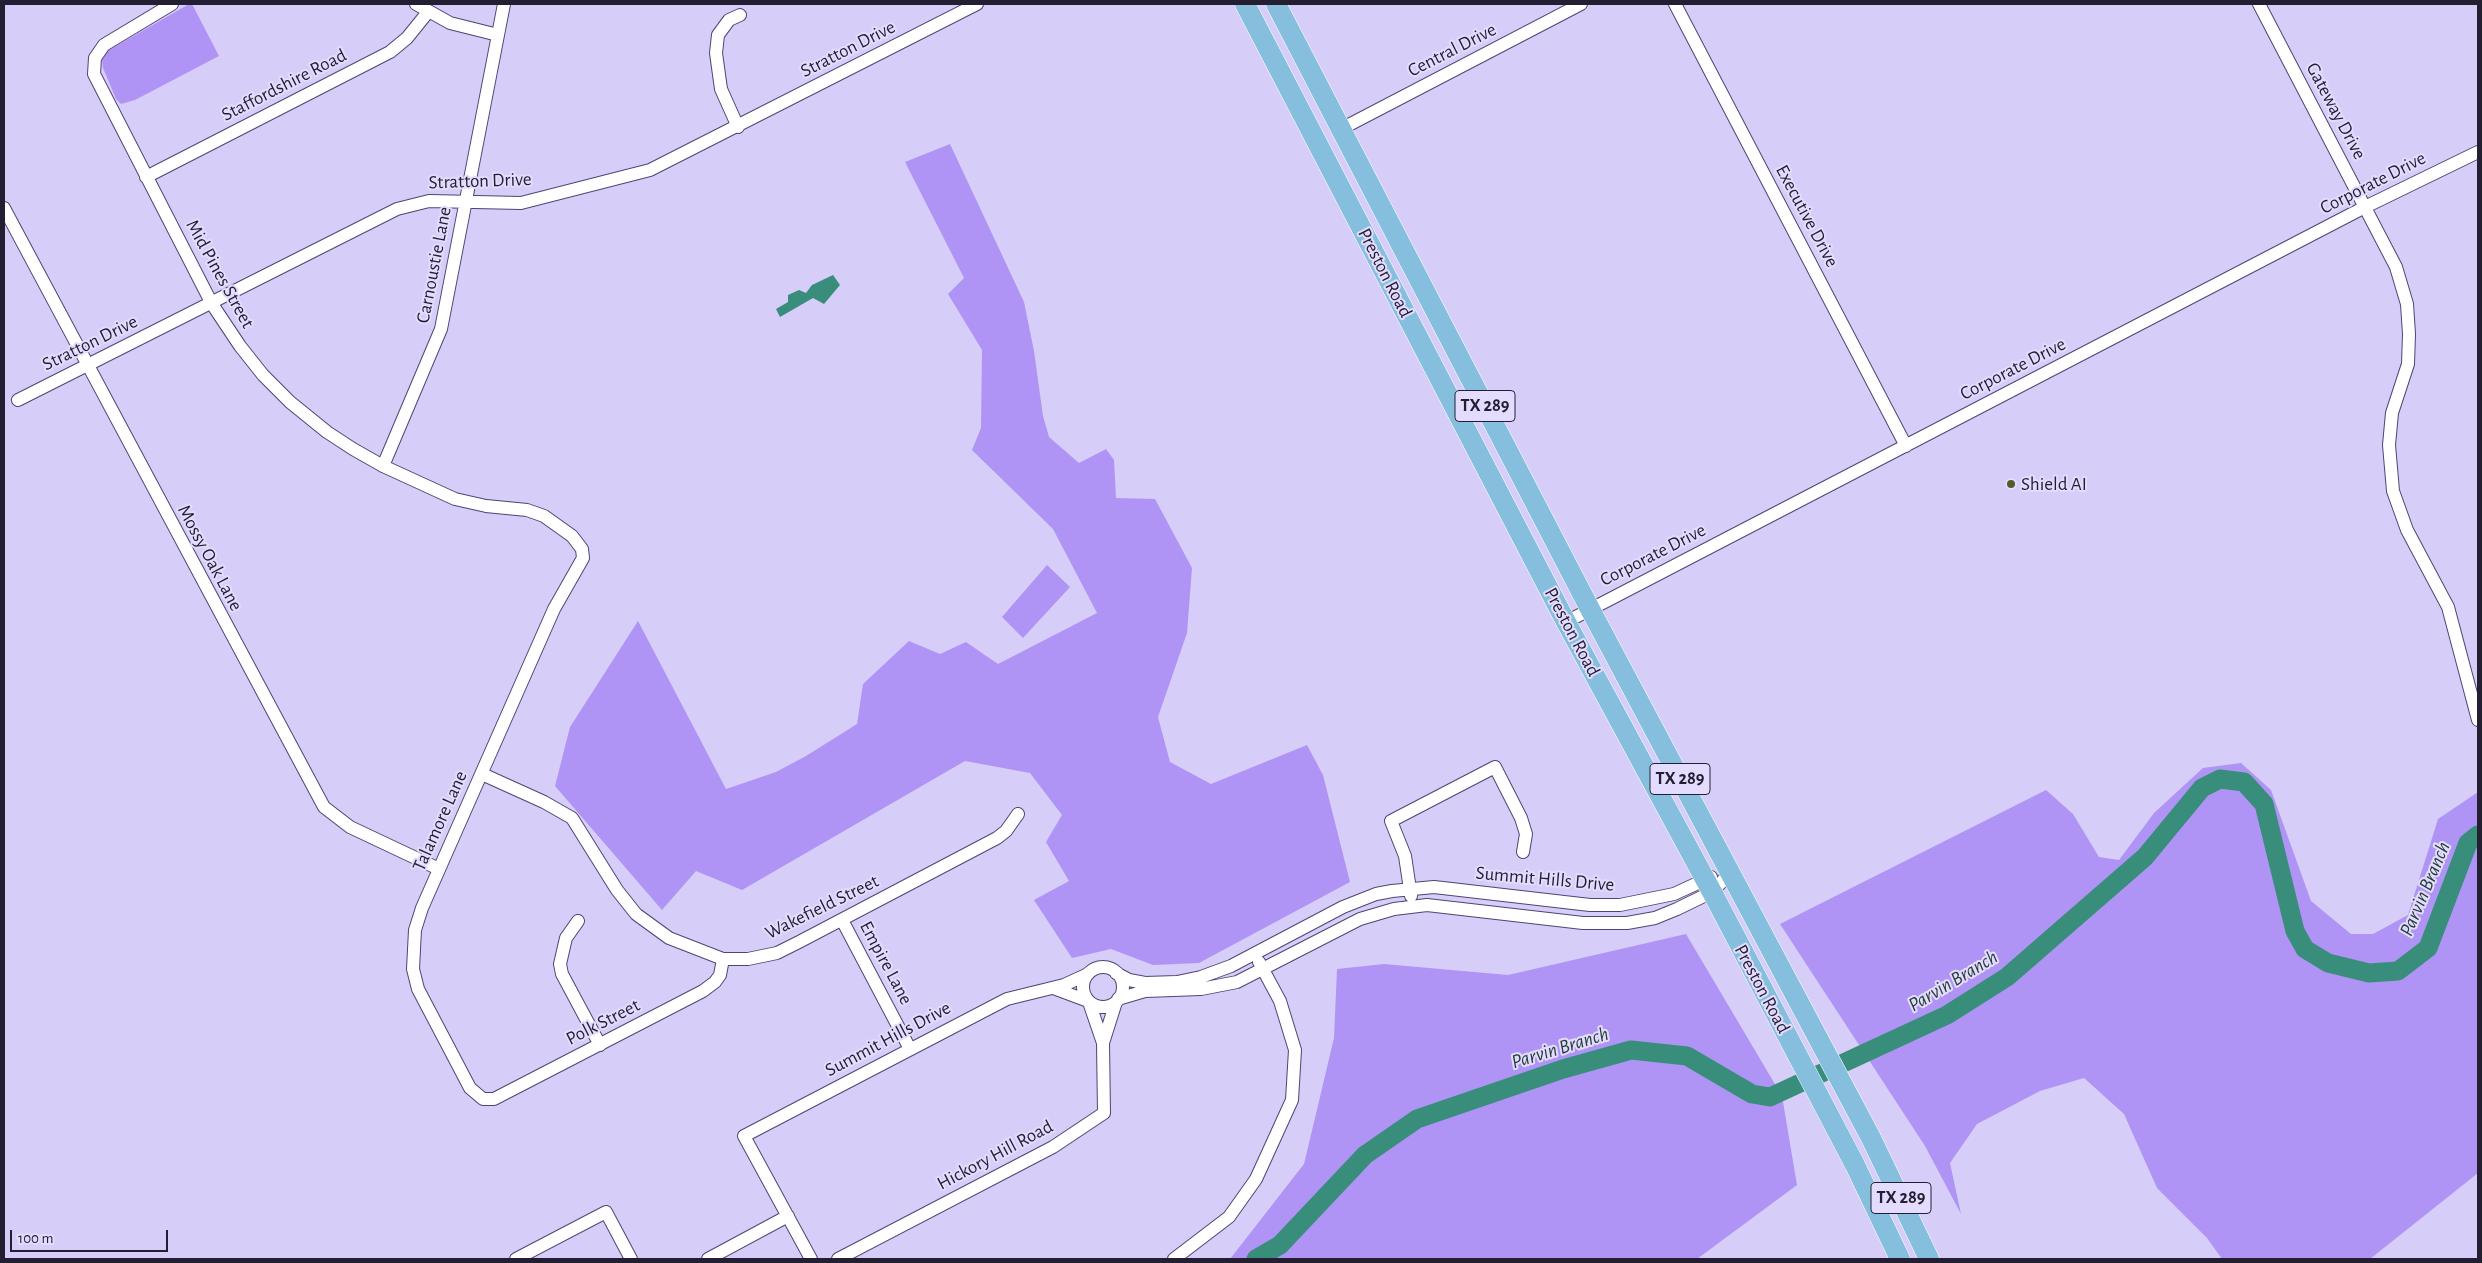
<!DOCTYPE html>
<html>
<head>
<meta charset="utf-8">
<style>
	body { margin:0 }
	#map { position:relative; width:2482px; height:1263px; overflow:hidden; background:#d7cdf9; font-family:"Alegreya Sans",sans-serif }
	canvas { display:block }
	.frame { position:absolute; inset:0; border:5px solid #231e32; pointer-events:none }
	.scale { position:absolute; left:10px; top:1230px; width:158px; height:22px; box-sizing:border-box; border:2px solid #231e32; border-top:0; padding-left:6px; font-size:15px; line-height:18px; white-space:nowrap; color:#231e32; -webkit-text-stroke:4px #e3dcfe; paint-order:stroke }
</style>
</head>
<body>
<div id="map">
<canvas width="2482" height="1263"></canvas>
<div class="frame"></div>
<div class="scale">100 m</div>
</div>
<script>
const c = document.querySelector('canvas').getContext('2d');
c.lineJoin = 'round';
function paint(path, color) { c.fillStyle = color; c.fill(path, 'evenodd'); }
const shape = rows => new Path2D(rows.map(r => 'M' + r).join(''));
function stroke(path, color, width, dash) { c.strokeStyle = color; c.lineWidth = width; c.lineCap = dash ? 'butt' : 'round'; c.setLineDash(dash || []); c.stroke(path); }
function label(font, color, halo, rows, align = 'center') {
  c.font = font + ' "Alegreya Sans",sans-serif'; c.lineWidth = 4; c.setLineDash([]); c.textBaseline = 'middle'; c.strokeStyle = halo; c.fillStyle = color; for (const [text, x, y, turn = 0] of rows) {
    c.save(); c.translate(x, y); c.rotate((+turn || 0) * Math.PI / 180); c.textAlign = isNaN(turn) ? turn : align; if (halo) c.strokeText(text, 0, 0); c.fillText(text, 0, 0); c.restore();
  }
}
paint(shape([
	[189,4,192,4,219,56,135,100,121,104,116,99,103,68,102,60,106,52],
	[950,144,1024,302,1034,351,1043,416,1049,437,1079,463,1106,449,1114,460,1116,498,1155,499,1192,568,1187,633,1158,717,1170,762,1211,784,1307,745,1323,775,1350,882,1199,963,1153,965,1111,949,1072,958,1034,900,1069,881,1046,842,1062,815,1030,773,965,761,742,890,696,871,662,910,555,786,570,727,638,621,726,789,776,772,806,756,857,724,863,684,909,641,940,654,966,642,998,664,1097,613,1053,529,972,450,981,428,982,350,948,294,964,278,905,162],
	[1047,565,1070,587,1023,638,1002,617],
	[2241,763,2271,790,2311,901,2351,934,2373,934,2408,915,2438,819,2478,792,2478,1173,2370,1259,2222,1259,2207,1238,2157,1188,2124,1114,2084,1078,2040,1091,1977,1124,1950,1163,1961,1214,1925,1146,1780,924,2046,790,2073,814,2099,857,2119,860,2154,813,2203,768],
	[1686,934,1782,1096,1797,1185,1697,1259,1230,1259,1304,1164,1334,1038,1337,969,1384,964,1508,975]
]), '#af94f6');
paint(shape([
	[833,275,840,285,824,304,813,298,780,317,776,309,788,302,788,295,799,290,806,293,812,285]
]), '#388e7a');
stroke(shape([
	[1256,1259,1280,1245,1365,1155,1417,1119,1563,1069,1631,1050,1687,1056,1752,1094,1770,1097,1947,1015,2007,977,2145,857,2202,788,2220,779,2244,782,2264,804,2295,931,2305,949,2328,963,2369,973,2398,971,2428,948,2468,843,2478,835]
]), '#388e7a', 19);
const street = shape([
	[172,4,104,45,95,58,94,74,212,304,240,346,263,375,290,402,327,432,353,449,383,466,455,499,486,506,527,510,544,516,572,536,582,549,583,558,554,609,422,908,415,930,413,969,418,989,470,1088,483,1099,494,1099,703,991,715,982,720,975,723,959],
	[416,4,450,23,498,35],
	[1675,4,1906,446],
	[2259,4,2396,267,2407,304,2409,334,2408,364,2392,413,2389,445,2393,491,2407,530,2448,607,2478,720],
	[738,127,721,89,716,53,718,35,729,20,740,15],
	[1341,129,1581,4],
	[146,177,390,52,407,38,428,12],
	[4,208,324,807,350,827,439,869],
	[18,400,397,209,429,201,521,203,650,170,977,4],
	[383,466,441,329,504,4],
	[1566,622,2365,207,2478,152],
	[482,774,544,802,572,818,617,890,636,914,669,938,723,959,748,959,777,953,799,942,997,838,1006,831,1018,814],
	[1411,896,1405,856,1391,821,1495,767,1521,818,1526,834,1523,852],
	[842,920,910,1049],
	[578,921,566,938,560,964,562,974,600,1045],
	'1083 987a20 20 0 1 1 40 0a20 20 0 1 1-40 0Z',
	[1116,973,1129,980,1145,983,1177,982,1201,977,1231,966,1343,907,1376,894,1392,891,1434,887,1590,905,1620,905,1674,894,1711,877],
	[1053,988,1088,1001],
	[1118,999,1145,991,1201,989,1237,982,1360,919,1394,909,1427,905,1583,923,1627,923,1655,918,1677,909,1712,892,1730,873],
	[1089,1002,1103,1043],
	[516,1259,606,1212,631,1259],
	[708,1259,788,1216],
	[811,1259,744,1136,1007,999,1064,985,1088,974],
	[838,1259,1053,1147,1104,1113,1103,1043,1116,1002],
	[1174,1259,1229,1217,1256,1179,1292,1100,1295,1050,1280,1001,1259,962]
]);
const primary = shape([
	[1245,4,1566,622,1712,892,1855,1165,1900,1259],
	[1276,4,1590,609,1871,1138,1929,1259]
]);
stroke(street, '#514473', 14);
stroke(primary, '#fff', 21);
stroke(street, '#fff', 12);
stroke(primary, '#86bfdd', 20);
for (const [x, y, r, color] of [
	[2011,484,5,"#555c2a"]
]) { const dot = new Path2D(); dot.arc(x, y, r, 0, 2 * Math.PI); c.fillStyle = color; c.fill(dot); stroke(dot, '#e3dcfe', 2); }
for (const [x, y, w] of [
	[1485,406,60],
	[1680,779,60],
	[1901,1198,60]
]) { const box = new Path2D(); box.roundRect(x - w / 2, y - 15.5, w, 31, 4); c.fillStyle = '#e3dcfe'; c.fill(box); stroke(box, '#231e32', 1); }
label('bold 18px', '#231e32', null, [
	["TX 289",1485,406],
	["TX 289",1680,779],
	["TX 289",1901,1198]
]);
label('19px', '#231e32', '#e3dcfe', [
	["Stratton Drive",848,49,-27],
	["Central Drive",1452,50,-27],
	["Staffordshire Road",284,85,-27],
	["Gateway Drive",2336,111,62],
	["Stratton Drive",480,181,-2],
	["Corporate Drive",2373,183,-27],
	["Executive Drive",1807,216,62],
	["Carnoustie Lane",434,265,-79],
	["Preston Road",1385,273,63],
	["Mid Pines Street",220,274,61],
	["Stratton Drive",90,343,-26],
	["Corporate Drive",2013,369,-27],
	["Corporate Drive",1653,555,-27],
	["Mossy Oak Lane",210,558,62],
	["Preston Road",1572,632,62],
	["Talamore Lane",440,821,-66],
	["Summit Hills Drive",1545,879,5],
	["Wakefield Street",822,907,-26],
	["Empire Lane",886,963,62],
	["Preston Road",1762,989,62],
	["Polk Street",603,1022,-27],
	["Summit Hills Drive",888,1039,-28],
	["Hickory Hill Road",995,1155,-28]
]);
label('19px', '#231e32', '#e3dcfe', [
	["Shield AI",2021,484]
], 'left');
label('italic 20px', '#253f38', '#e3dcfe', [
	["Parvin Branch",2425,889,-67],
	["Parvin Branch",1953,981,-31],
	["Parvin Branch",1560,1048,-17]
]);
</script>
</body>
</html>
